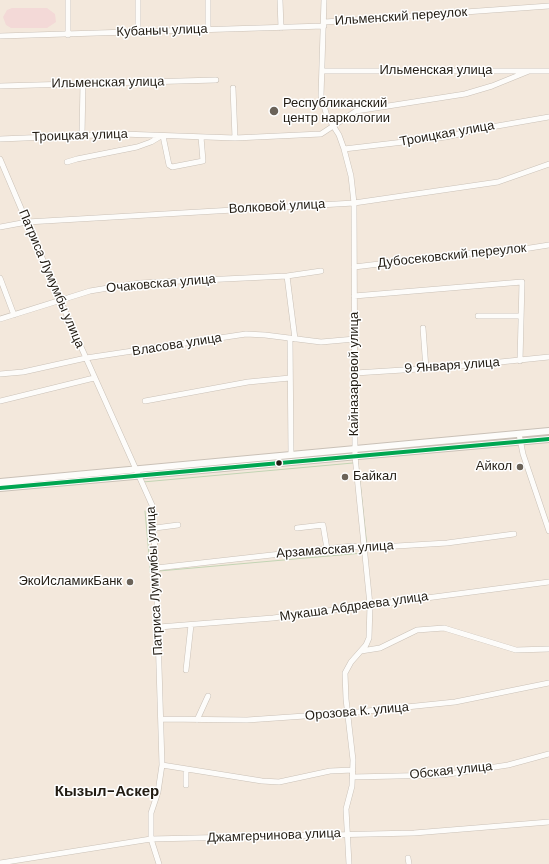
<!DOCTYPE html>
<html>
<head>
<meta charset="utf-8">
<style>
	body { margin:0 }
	canvas { display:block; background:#f3e8dc }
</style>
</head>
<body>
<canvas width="549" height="864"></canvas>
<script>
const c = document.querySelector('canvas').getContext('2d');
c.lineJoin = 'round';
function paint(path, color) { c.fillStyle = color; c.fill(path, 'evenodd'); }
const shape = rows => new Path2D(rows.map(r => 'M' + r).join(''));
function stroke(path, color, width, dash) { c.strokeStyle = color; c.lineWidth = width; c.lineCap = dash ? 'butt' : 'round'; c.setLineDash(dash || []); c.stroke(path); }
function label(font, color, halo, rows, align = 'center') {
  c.font = font + ' "DM Sans",sans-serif'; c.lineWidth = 3; c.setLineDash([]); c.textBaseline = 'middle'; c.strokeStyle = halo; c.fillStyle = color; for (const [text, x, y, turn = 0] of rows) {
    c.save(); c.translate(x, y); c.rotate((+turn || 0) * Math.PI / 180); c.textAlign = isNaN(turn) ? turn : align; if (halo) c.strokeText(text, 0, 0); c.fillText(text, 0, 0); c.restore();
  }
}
paint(shape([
	[12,8,47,8,55,14,56,22,47,28,11,28,6,25,3,17,7,10]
]), '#f3d9d7');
stroke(shape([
	[358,463,367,546],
	[143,482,353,463],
	[145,511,149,555],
	[150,563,150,572,154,571],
	[159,571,363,553]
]), '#c3d4b4', 1);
const minor = shape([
	[68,0,68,35],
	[138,0,138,32],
	[208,0,208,30],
	[280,0,281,28],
	[324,0,321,96,327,116,339,135,344,149,351,176,354,203,355,456,370,605,369,638,366,645,351,662,345,673,346,699,353,760,352,786,346,809,349,864],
	[325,22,549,6],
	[0,36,324,26],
	[322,71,549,71],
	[0,86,216,80],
	[233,88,235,138],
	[82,135,83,83],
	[163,136,169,165,172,167,203,161,201,137],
	[0,139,122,134,235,138,321,134,356,111,465,94,492,86,529,71],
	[344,149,446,137,480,129,549,117],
	[0,159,60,300,152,505,156,568,162,765,158,792,151,813,151,839,159,864],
	[67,162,77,159,137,147,151,142,161,136],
	[0,227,27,222,354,203,498,182,549,164],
	[354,267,472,253,511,251,549,245],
	[287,276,295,339],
	[0,278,14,315],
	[354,296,522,282,520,361],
	[478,316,521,316],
	[0,319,90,291,108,288,140,283,287,276,321,271],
	[423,328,426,369],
	[290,338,291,455],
	[355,373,451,367,549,357],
	[0,374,23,372,86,358,246,334,265,335,321,342,355,339],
	[0,401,94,378],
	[145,401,248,382,290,378],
	[519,434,523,454,549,531],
	[155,528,178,525],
	[297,528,323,525,327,549],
	[156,568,352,546,363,548,447,543,514,534],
	[159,627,273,618,549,582],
	[361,651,380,648,417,630,444,628,516,650,549,649],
	[186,670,191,625],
	[162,719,247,720,348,713,455,702,549,683],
	[197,720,208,696],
	[162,765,262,781,279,782,330,771,353,770],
	[352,777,442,775,508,765,549,754],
	[186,785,186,769],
	[408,858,409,864],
	[0,863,151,839,414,833,549,822]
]);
const major = shape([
	[0,482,549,431],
	[0,488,549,439]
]);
stroke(minor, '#cac1b7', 6);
stroke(major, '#cac1b7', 8);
stroke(minor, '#fdfcfa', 5);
stroke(major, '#fdfcfa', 6);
stroke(shape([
	[0,488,549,439]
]), '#00a651', 4);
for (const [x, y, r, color] of [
	[274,111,5,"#6b6359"],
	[279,463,3.5,"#221c13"],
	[520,467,4,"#6b6359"],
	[345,477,4,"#6b6359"],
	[130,582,4,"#6b6359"]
]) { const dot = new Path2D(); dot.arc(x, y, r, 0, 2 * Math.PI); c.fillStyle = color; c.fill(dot); stroke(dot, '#fff', 1.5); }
label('13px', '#221c13', '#fff', [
	["Ильменский переулок",401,17,-4],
	["Кубаныч улица",162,31,-2],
	["Ильменская улица",436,71],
	["Ильменская улица",108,83,-1],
	["Троицкая улица",447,134,-10],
	["Троицкая улица",80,136,-2],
	["Волковой улица",277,207,-3],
	["Дубосековский переулок",452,256,-6],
	["Патриса Лумумбы улица",51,279,67],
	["Очаковская улица",161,284,-5],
	["Власова улица",177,345,-9],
	["9 Января улица",452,366,-4],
	["Кайназаровой улица",355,374,-90],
	["Арзамасская улица",335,550,-4],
	["Патриса Лумумбы улица",155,581,-93],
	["Мукаша Абдраева улица",354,607,-8],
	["Орозова К. улица",357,712,-5],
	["Обская улица",451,771,-6],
	["Джамгерчинова улица",274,836,-2]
]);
label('13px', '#221c13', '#fff', [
	["Республиканский",283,104],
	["центр наркологии",283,119],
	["Айкол",512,467,"right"],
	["Байкал",353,477],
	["ЭкоИсламикБанк",122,582,"right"]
], 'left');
label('bold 15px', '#221c13', '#fff', [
	["Кызыл-Аскер",107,792]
]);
</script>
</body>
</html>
